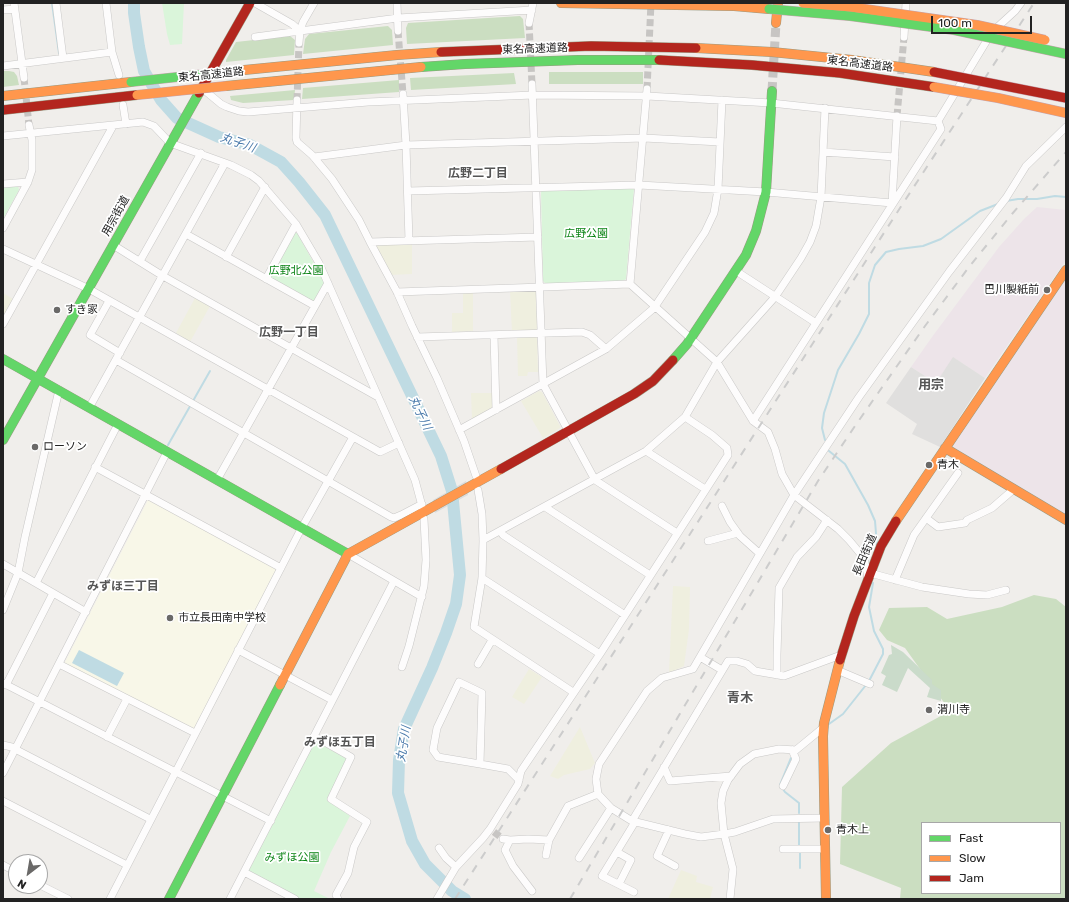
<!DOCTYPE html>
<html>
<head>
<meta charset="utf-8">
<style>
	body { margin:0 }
	#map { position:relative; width:1069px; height:902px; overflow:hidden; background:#f0eeeb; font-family:Rubik,sans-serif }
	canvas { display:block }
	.frame { position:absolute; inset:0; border:4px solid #222; pointer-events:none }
	.legend { position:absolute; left:921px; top:822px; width:140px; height:72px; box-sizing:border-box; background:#fff; border:1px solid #a7a7a7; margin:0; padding:5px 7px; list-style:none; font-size:12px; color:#222 }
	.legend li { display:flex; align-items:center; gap:8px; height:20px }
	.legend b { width:20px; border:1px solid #a7a7a7 }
	.north { position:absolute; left:8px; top:854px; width:40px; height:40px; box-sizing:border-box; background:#fff; border:1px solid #a7a7a7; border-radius:50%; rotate:211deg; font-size:11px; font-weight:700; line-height:16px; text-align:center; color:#222 }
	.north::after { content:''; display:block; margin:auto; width:14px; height:18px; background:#6a6968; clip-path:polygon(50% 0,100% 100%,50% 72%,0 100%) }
	.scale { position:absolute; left:931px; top:16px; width:101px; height:18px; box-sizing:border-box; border:2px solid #222; border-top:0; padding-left:5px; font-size:12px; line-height:14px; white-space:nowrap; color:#222; -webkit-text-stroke:3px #fff; paint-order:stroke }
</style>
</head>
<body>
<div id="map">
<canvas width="1069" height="902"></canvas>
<div class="frame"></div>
<ul class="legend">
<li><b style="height:5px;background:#63d668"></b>Fast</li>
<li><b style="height:5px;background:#ff974d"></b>Slow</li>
<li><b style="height:5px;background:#b3261e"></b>Jam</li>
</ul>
<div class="north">N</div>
<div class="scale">100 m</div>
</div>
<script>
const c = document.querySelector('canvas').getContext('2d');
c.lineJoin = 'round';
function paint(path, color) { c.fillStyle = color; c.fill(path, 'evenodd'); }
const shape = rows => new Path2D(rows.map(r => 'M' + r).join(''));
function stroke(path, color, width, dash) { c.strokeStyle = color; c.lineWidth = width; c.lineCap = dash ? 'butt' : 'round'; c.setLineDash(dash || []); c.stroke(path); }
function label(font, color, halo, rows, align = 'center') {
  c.font = font + ' Rubik,"Noto Sans JP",sans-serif'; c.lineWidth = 3.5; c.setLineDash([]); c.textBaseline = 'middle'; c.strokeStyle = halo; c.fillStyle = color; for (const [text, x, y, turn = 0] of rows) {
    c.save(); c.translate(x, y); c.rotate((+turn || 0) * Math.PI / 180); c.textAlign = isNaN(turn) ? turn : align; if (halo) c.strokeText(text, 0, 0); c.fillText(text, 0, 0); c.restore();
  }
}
paint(shape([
	[1037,207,1066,210,1066,260,985,378,954,358,936,383,911,367,932,337,999,247,1024,219],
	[1066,275,1066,515,949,446]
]), '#ede4e9');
paint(shape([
	[149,498,276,567,277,572,194,731,64,664]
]), '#f8f7e8');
paint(shape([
	[412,244,412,274,389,275,376,247,377,245],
	[533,289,536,292,537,328,536,331,512,332,510,291],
	[463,292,473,292,473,331,452,332,452,313,463,313],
	[3,293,13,299,3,317],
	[195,298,210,306,190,342,176,333],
	[534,336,537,338,538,372,528,372,527,376,518,376,517,337],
	[539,391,542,392,560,426,560,428,543,438,521,401],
	[471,393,492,393,492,407,490,410,472,420],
	[673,586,690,587,689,629,684,666,669,673],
	[529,669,542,677,524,704,512,697],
	[580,727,595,763,590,769,564,775,558,779,550,776],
	[681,870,697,876,696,882,713,887,710,899,668,899]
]), '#efefdf');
paint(shape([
	[520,16,523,19,525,38,407,44,406,28,408,23],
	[388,26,392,30,393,45,303,54,305,39,309,34],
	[290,36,295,40,294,55,226,62,226,60,236,42],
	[3,71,9,71,14,72,17,76,19,85,3,87],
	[549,72,643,72,643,84,549,84],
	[514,73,516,84,411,90,410,78],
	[399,80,399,92,302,99,303,88],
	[295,90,294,100,243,103,231,100,230,96],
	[1034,595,1056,599,1066,607,1066,899,900,899,901,888,840,864,842,787,891,743,950,711,905,648,887,640,879,630,889,608,927,607,947,619,1002,607],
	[922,823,1060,823,1060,893,922,893]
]), '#cbdec1');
paint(shape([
	[891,645,903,652,932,680,932,684,941,690,941,701,927,697,930,688,908,668,897,692,882,685,886,676,881,673,889,655,892,654]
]), '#cadbca');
paint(shape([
	[162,3,184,3,182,44,170,45,167,34],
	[18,186,19,190,3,219,3,187],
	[632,187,634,189,626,279,623,281,546,284,543,281,541,192,543,189],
	[294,233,297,233,325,283,316,301,312,301,271,278,271,275],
	[314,741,348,759,328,800,350,816,331,852,314,891,330,899,300,899,249,873,248,870]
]), '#daf5da');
paint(shape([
	[953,357,985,378,940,447,912,434,917,424,886,403,911,367,936,383]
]), '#e0dfde');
paint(shape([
	[79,650,124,673,117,686,72,663]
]), '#bfdbe3');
paint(shape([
	[466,481,468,495,435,513,433,500]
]), '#dedddd');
stroke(shape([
	[52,3,59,53],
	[1006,201,1018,199,1037,199,1055,196,1066,197],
	[825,440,822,428,824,413,838,370,859,334,869,314,869,283,875,265,886,252,899,249,923,246,941,239,980,211,998,204],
	[168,445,210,371],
	[829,451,845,464,868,505,875,521,877,546],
	[869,681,883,654,883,649,874,631,869,607,873,583],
	[829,724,843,714,866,685],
	[791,758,780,785,785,792,799,803,799,813],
	[799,821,799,846],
	[800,851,800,868]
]), '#bfdbe3', 2);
stroke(shape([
	[134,3,134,13,139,47,144,71,161,100,177,118,219,137,250,145,281,162,299,182,325,215,441,456,452,491,460,575,456,604,446,633,432,668,404,729,399,760,398,793,412,841,425,864,452,891,465,899]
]), '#bfdbe3', 12);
stroke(shape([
	[529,23,532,84],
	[398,31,403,94],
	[24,78,29,125],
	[647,89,651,3],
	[297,100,299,43],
	[897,116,904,37],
	[494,832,503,839]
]), '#c7c5c3', 7, [7, 3.5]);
stroke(shape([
	[772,91,776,23]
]), '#c7c5c3', 9, [9, 4.5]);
const street = shape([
	[14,3,24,78],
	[56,3,63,58],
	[106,3,112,52,119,75],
	[255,3,292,24,300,31,303,22,314,3],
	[397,3,398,31],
	[3,10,15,9],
	[529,23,533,3],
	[255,37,398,18,532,10],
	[904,37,906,3],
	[299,43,300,31],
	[3,66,112,52],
	[532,84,543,384,595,480,677,533],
	[203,89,221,104,227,107,239,111,248,112,368,102,533,95,647,96,771,103,938,121],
	[403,94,406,145,409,241],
	[297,100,296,138,297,142,312,155,332,179,359,220,370,242,397,292,412,326,437,378,464,441,476,476],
	[123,105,126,124],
	[3,136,143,122,154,126,170,143,231,165,251,175,259,181,296,224,319,263,415,480,422,506],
	[823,152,895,157],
	[314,157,406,145,644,138,720,142],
	[3,184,28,182],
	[408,191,639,185,766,192,892,203,897,116],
	[3,228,28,182,32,170,32,140,29,125],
	[186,234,315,306],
	[370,242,538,237],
	[113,245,163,276,378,397],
	[3,249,89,289,380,452,399,443],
	[226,257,265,187],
	[140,261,201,153],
	[736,271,816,323],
	[266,279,296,224],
	[630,284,647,89],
	[397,292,630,284,717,362,775,297,801,258,810,242,816,226,821,197,825,108],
	[109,301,90,335,120,353],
	[3,324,113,126],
	[494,335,496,410],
	[417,337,582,332,590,335,606,349],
	[116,360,391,517,394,518,401,515,422,504],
	[89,408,225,163],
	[753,421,941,129,938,121,992,32,1015,11,1021,3],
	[459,430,606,349,654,308,705,232,714,213,718,189,722,100],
	[646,451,705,489],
	[95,467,281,568],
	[217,480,328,283],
	[478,490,482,514,483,540,482,578,474,627,573,692],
	[722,506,730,522,740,536,759,553],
	[545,507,650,575],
	[926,518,938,527,965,523,967,520,992,508,1014,489],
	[500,531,503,535,625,615],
	[483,540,646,451,685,417],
	[708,541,738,533],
	[348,554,422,597],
	[3,564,86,612],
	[870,573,922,587,969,594,987,595,1006,590],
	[482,578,600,654],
	[895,580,914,535,958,473],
	[36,583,118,424],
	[3,610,18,573,25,537,59,390],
	[238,650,332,700],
	[700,657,722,670],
	[59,664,195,733],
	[478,664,492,640],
	[402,667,409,646,424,586,426,560,424,519],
	[837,670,870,684],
	[777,675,777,655,779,588,797,557,816,537,827,520],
	[3,683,271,821],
	[6,685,53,593],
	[314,736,351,757,331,799,367,822,354,847,348,873,336,895,338,899],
	[107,737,127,699],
	[3,745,16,748],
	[15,749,150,819],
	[480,764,482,693,459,682,437,728,433,750,438,757,480,764,508,769,519,780],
	[664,767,670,781,731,776],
	[3,773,167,452],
	[783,786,796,759,792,750],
	[3,801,127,865],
	[824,818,773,819,735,832,724,834,701,837,685,834,632,821,611,808,598,794,596,779,599,764,647,691,662,678,693,669,794,495,859,397,949,272,1006,198,1026,166,1066,127],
	[632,821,728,661,737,661,747,664,755,671,784,676,841,655],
	[669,830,657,856,675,866],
	[503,839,510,840,505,850,513,866,532,891],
	[510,840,528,839,549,840],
	[439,848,446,858,456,867],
	[783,849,825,849],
	[617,852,631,860,619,884],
	[546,855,549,840,568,806,598,794],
	[579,858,611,808],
	[3,865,16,872],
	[244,872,295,899],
	[40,885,68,899],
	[634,892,602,876,635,822],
	[110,899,300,531,353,437],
	[230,899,394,581],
	[437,899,456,867,483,838,490,829,518,784,521,771,600,654,728,455,727,448,712,435,685,417,717,362,753,421,768,432,775,449,782,474,794,495,838,529,849,540,864,558,868,578],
	[730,899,733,869,724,834,721,803,723,791,728,780,740,764,754,754,779,749,796,750,824,727]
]);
const fast = shape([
	[421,67,465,64,578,60,659,60],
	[3,359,348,554],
	[673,360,687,344,746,255,756,231,766,192,772,91],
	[3,440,199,93],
	[169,899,280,685]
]);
const slow = shape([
	[561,3,734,6,769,9],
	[776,23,778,3],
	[696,48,772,52,852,60,934,72],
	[224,72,397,55,441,52],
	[226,86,421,67],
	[3,96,131,82],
	[945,448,1066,520],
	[896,521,1066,270],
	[280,685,348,554,501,469],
	[826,899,823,736,824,723,840,660]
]);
const jam = shape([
	[441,52,591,46,696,48],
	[659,60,752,65,840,73,934,87],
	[199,93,250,3],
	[3,110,137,95],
	[501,469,634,394,653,381,673,360],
	[840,660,854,616,881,546,896,521]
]);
stroke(street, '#c9c8c7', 8);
stroke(fast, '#999a82', 10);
stroke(slow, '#999a82', 10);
stroke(jam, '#999a82', 10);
stroke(street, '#fdfcfc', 7);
stroke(fast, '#63d668', 9);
stroke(slow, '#ff974d', 9);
stroke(jam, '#b3261e', 9);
stroke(shape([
	[455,899,900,208,1034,3],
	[570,899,818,481,855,426,925,326,969,267,1012,214,1066,152]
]), '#ccc', 2, [8, 8]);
const fastBridge = shape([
	[769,9,850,16,954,30,1066,54],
	[131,82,224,72]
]);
const slowBridge = shape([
	[803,3,851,7,977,25,1045,40],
	[934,87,998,98,1066,113],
	[137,95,226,86]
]);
const jamBridge = shape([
	[934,72,1066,98]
]);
stroke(fastBridge, '#c5a2ac', 10, []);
stroke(slowBridge, '#c5a2ac', 10, []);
stroke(jamBridge, '#c5a2ac', 10, []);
stroke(fastBridge, '#63d668', 9);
stroke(slowBridge, '#ff974d', 9);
stroke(jamBridge, '#b3261e', 9);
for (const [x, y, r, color] of [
	[1047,290,4,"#6a6968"],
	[57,310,4,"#6a6968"],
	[35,447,4,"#6a6968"],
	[929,465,4,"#6a6968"],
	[170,618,4,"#6a6968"],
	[929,710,4,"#6a6968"],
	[828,830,4,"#6a6968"]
]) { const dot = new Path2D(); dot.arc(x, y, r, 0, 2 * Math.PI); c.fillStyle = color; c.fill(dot); stroke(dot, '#fff', 1.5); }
label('11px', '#222', '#fff', [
	["東名高速道路",535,49,-2],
	["東名高速道路",860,64,7],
	["東名高速道路",211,75,-6],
	["用宗街道",116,216,-61],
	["長田街道",865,555,-67]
]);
label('11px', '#0c8416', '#fff', [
	["広野公園",586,234],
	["広野北公園",296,271],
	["みずほ公園",292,858]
]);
label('11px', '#222', '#fff', [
	["巴川製紙前",1039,290,"right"],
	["すき家",65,310],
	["ローソン",43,447],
	["青木",937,465],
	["市立長田南中学校",178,618],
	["渭川寺",937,710],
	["青木上",836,830]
], 'left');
label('italic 12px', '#4a7aab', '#fff', [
	["丸子川",238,143,19],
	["丸子川",420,413,64],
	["丸子川",404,744,-81]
]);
label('bold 12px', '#555', '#fff', [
	["広野二丁目",478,174],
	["広野一丁目",289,333],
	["みずほ三丁目",123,587],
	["みずほ五丁目",340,743]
]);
label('bold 13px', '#555', '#fff', [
	["用宗",931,385],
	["青木",740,698]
]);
</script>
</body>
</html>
